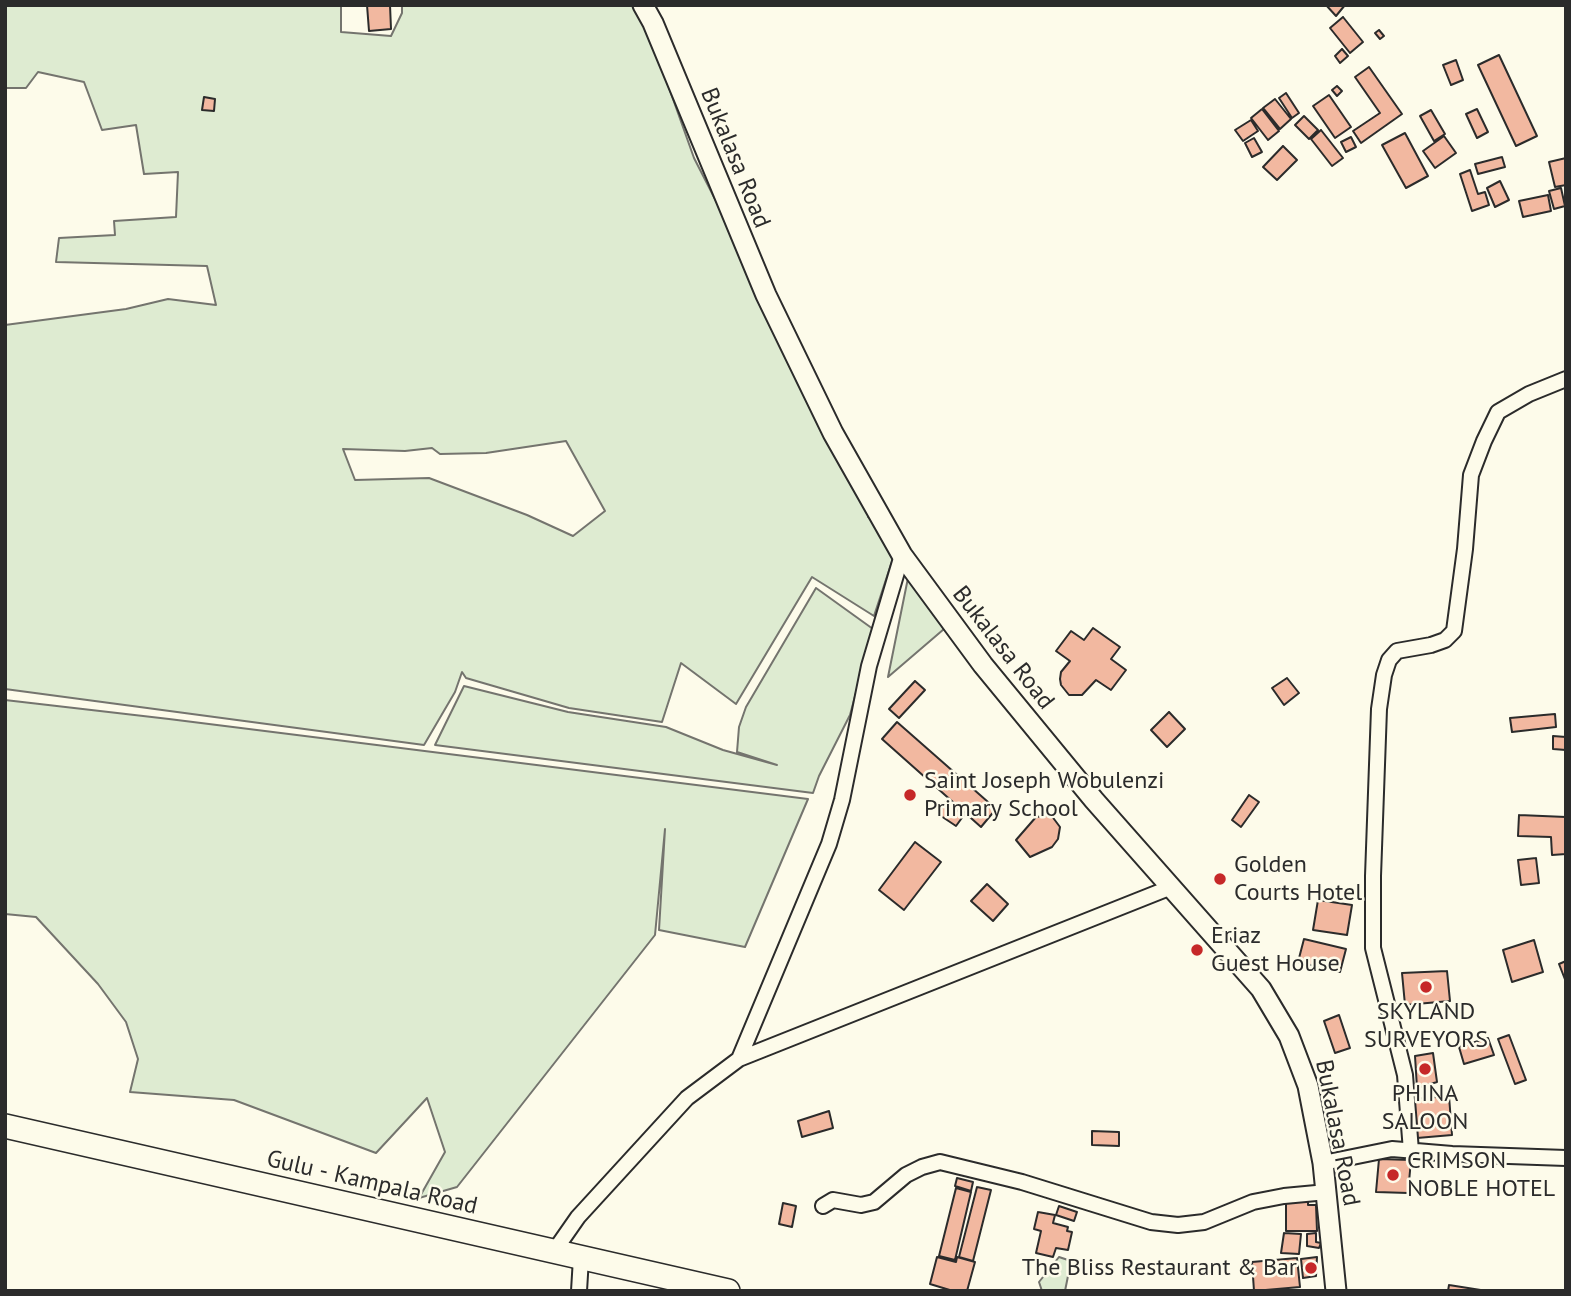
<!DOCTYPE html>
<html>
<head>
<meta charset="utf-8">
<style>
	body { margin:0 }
	#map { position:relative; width:1571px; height:1296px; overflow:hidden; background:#fdfbea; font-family:"PT Sans",sans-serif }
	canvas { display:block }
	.frame { position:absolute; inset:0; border:7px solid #2b2b2b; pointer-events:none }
</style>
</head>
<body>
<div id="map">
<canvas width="1571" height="1296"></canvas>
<div class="frame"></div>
</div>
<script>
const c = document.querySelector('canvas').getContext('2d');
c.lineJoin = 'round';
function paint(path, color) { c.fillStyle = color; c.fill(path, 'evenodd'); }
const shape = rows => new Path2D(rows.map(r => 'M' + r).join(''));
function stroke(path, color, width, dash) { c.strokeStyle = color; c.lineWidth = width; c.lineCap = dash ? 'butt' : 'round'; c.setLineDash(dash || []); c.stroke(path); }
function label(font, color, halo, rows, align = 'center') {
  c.font = font + ' "PT Sans",sans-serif'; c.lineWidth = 5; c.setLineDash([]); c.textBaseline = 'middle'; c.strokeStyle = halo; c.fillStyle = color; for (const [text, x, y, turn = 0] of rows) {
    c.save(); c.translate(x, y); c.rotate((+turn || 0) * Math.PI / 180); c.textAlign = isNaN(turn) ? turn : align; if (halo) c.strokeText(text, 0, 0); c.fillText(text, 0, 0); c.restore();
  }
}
const green = shape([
	[5,5,341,5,341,32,391,36,402,13,402,5,634,5,652,40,694,158,876,514,868,517,887,528,897,546,874,616,812,577,736,704,681,663,662,722,569,708,466,678,462,672,455,692,424,745,5,689,5,325,126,309,168,299,216,305,207,266,56,262,59,238,115,235,114,221,176,217,178,172,144,174,136,125,102,130,84,82,38,72,26,88,5,88,5,5],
	[566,441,605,511,573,536,527,515,429,478,355,480,343,449,405,451,432,448,440,454,486,453,566,441],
	[909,573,944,629,888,677,909,573],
	[816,588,873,629,850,715,819,776,813,793,435,745,464,686,568,712,666,727,723,750,777,765,737,752,739,727,746,707,816,588],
	[5,700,169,719,808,799,745,947,659,930,665,829,655,935,457,1187,419,1198,445,1152,427,1098,376,1153,234,1100,130,1092,138,1059,126,1022,98,984,36,917,5,914,5,700],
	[1059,1257,1071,1261,1065,1291,1042,1291,1039,1282,1059,1257]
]);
paint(green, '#deebd1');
stroke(green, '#74746e', 2);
const building = shape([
	[367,5,390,5,391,29,369,31,367,5],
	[1326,5,1345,5,1336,16,1326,5],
	[1343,17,1363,42,1350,53,1330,28,1343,17],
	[1379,30,1384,36,1380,39,1375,33,1379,30],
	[1342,49,1348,56,1340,63,1335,56,1342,49],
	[1499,55,1537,136,1516,146,1478,65,1499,55],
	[1456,60,1463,80,1451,85,1443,65,1456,60],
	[1369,67,1402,114,1361,143,1353,131,1380,113,1355,77,1369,67],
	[1337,86,1342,91,1337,96,1332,90,1337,86],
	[1286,93,1299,113,1292,118,1279,98,1286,93],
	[1329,95,1351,127,1335,138,1313,106,1329,95],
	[204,97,215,99,214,111,202,110,204,97],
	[1275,99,1291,119,1280,129,1263,108,1275,99],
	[1262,109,1279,131,1268,140,1251,118,1262,109],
	[1477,109,1488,132,1477,138,1466,114,1477,109],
	[1431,110,1445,134,1434,141,1420,116,1431,110],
	[1304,116,1318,130,1309,139,1295,125,1304,116],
	[1251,120,1258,131,1243,141,1235,130,1251,120],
	[1321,130,1343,158,1332,166,1311,139,1321,130],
	[1405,133,1428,176,1406,188,1382,145,1405,133],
	[1444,136,1456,153,1435,168,1423,151,1444,136],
	[1351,137,1356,147,1346,152,1341,142,1351,137],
	[1254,138,1262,152,1252,157,1245,143,1254,138],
	[1283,146,1297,160,1277,180,1263,167,1283,146],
	[1502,157,1505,167,1478,174,1475,164,1502,157],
	[1566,158,1566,185,1555,187,1549,162,1566,158],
	[1470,170,1478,194,1485,192,1489,205,1472,211,1460,174,1470,170],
	[1500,181,1509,200,1495,207,1487,188,1500,181],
	[1561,188,1565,206,1554,209,1549,191,1561,188],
	[1548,195,1551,211,1523,217,1519,201,1548,195],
	[1093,628,1120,647,1111,659,1126,670,1111,690,1096,680,1082,695,1069,695,1061,685,1060,679,1061,672,1070,661,1056,651,1071,631,1084,640,1093,628],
	[1287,678,1299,693,1284,705,1272,688,1287,678],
	[915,681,925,690,899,718,889,709,915,681],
	[1169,712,1185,729,1167,747,1151,730,1169,712],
	[1555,714,1556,727,1512,732,1510,718,1555,714],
	[897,722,996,809,981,827,882,739,897,722],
	[1553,736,1566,737,1566,750,1553,749,1553,736],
	[1249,795,1259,802,1241,827,1232,820,1249,795],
	[945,802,964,815,956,826,938,814,945,802],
	[1051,815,1060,827,1058,839,1052,847,1030,857,1016,840,1036,817,1051,815],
	[1519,815,1566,817,1566,854,1552,855,1551,837,1518,836,1519,815],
	[915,842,941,862,904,910,879,890,915,842],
	[1536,858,1539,883,1521,885,1518,860,1536,858],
	[987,884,1008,904,993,921,971,901,987,884],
	[1318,900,1352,905,1347,935,1313,930,1318,900],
	[1304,939,1346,949,1340,972,1298,962,1304,939],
	[1534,940,1543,972,1512,982,1503,950,1534,940],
	[1566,961,1566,982,1559,964,1566,961],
	[1447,971,1450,1001,1405,1005,1402,973,1447,971],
	[1339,1015,1350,1048,1335,1053,1324,1021,1339,1015],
	[1509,1035,1526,1080,1515,1084,1498,1039,1509,1035],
	[1488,1038,1494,1055,1464,1064,1459,1047,1488,1038],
	[1433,1053,1437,1082,1417,1088,1415,1056,1433,1053],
	[1449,1096,1452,1135,1417,1138,1413,1099,1449,1096],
	[829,1111,833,1128,802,1137,798,1121,829,1111],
	[1092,1131,1119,1132,1119,1146,1092,1145,1092,1131],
	[1379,1159,1411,1160,1408,1193,1376,1192,1379,1159],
	[957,1178,973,1182,971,1191,955,1186,957,1178],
	[977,1187,991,1190,973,1261,959,1257,977,1187],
	[956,1188,971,1192,955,1260,939,1256,956,1188],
	[1308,1199,1308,1205,1316,1205,1317,1231,1286,1231,1286,1202,1308,1199],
	[783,1203,796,1206,792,1227,779,1224,783,1203],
	[1059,1206,1077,1212,1074,1221,1056,1215,1059,1206],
	[1038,1212,1055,1215,1053,1223,1068,1227,1067,1231,1072,1232,1068,1250,1056,1248,1053,1257,1036,1253,1041,1231,1034,1229,1038,1212],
	[1284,1233,1301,1234,1299,1254,1281,1253,1284,1233],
	[1316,1233,1316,1242,1321,1243,1319,1248,1307,1246,1307,1234,1316,1233],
	[937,1257,956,1262,957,1257,975,1262,967,1291,953,1291,930,1284,937,1257],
	[1317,1257,1316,1276,1303,1278,1301,1259,1317,1257],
	[1297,1258,1300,1287,1254,1291,1252,1262,1297,1258],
	[1449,1285,1487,1291,1448,1291,1449,1285]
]);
paint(building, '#f2b8a0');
stroke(building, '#2b2b2b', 2);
const street = shape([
	[739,1059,1169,888],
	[1411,1151,1405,1075,1373,948,1373,876,1379,709,1384,675,1389,660,1397,651,1431,645,1445,640,1454,631,1465,549,1471,475,1484,441,1498,412,1529,394,1566,379],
	[1323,1163,1392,1149,1452,1154,1566,1158],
	[823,1206,833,1200,861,1205,874,1202,906,1175,922,1167,940,1162,1022,1182,1151,1222,1178,1225,1204,1222,1253,1202,1284,1196,1327,1192],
	[555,1250,578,1217,687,1098,739,1059,829,844,842,800,869,666,902,555],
	[579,1291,581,1258]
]);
const secondary = shape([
	[643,5,653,23,766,295,833,433,902,555,983,665,1094,800,1261,989,1289,1036,1308,1086,1323,1163,1336,1291]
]);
const primary = shape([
	[5,1126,728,1291]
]);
stroke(street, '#2b2b2b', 18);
stroke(secondary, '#2b2b2b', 23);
stroke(primary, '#2b2b2b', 26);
stroke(street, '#fdfbea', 14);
stroke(secondary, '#fdfbea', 19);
stroke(primary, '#fdfbea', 23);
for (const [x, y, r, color] of [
	[910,795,7,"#c62828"],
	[1220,879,7,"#c62828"],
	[1197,950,7,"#c62828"],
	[1426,987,7,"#c62828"],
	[1425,1069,7,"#c62828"],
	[1393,1175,7,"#c62828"],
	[1311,1268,7,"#c62828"]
]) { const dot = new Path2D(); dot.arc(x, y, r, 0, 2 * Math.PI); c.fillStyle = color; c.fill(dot); stroke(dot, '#fdfbea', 2.5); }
label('24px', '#2b2b2b', '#fdfbea', [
	["Bukalasa Road",735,158,68],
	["Bukalasa Road",1003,648,52],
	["Bukalasa Road",1337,1133,79],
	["Gulu - Kampala Road",372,1183,13]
]);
label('24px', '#2b2b2b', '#fdfbea', [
	["Saint Joseph Wobulenzi",924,781],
	["Primary School",924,809],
	["Golden",1234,865],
	["Courts Hotel",1234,893],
	["Eriaz",1211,936],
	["Guest House",1211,964],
	["SKYLAND",1426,1012,"center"],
	["SURVEYORS",1426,1040,"center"],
	["PHINA",1425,1094,"center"],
	["SALOON",1425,1122,"center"],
	["CRIMSON",1407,1161],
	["NOBLE HOTEL",1407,1189],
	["The Bliss Restaurant & Bar",1297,1268,"right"]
], 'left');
</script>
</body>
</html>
